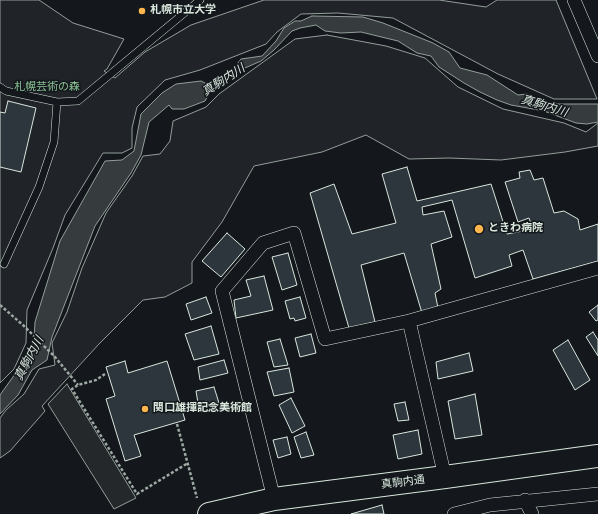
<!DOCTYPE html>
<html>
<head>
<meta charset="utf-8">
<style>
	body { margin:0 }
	canvas { display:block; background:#14181c }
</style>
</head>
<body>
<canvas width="598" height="514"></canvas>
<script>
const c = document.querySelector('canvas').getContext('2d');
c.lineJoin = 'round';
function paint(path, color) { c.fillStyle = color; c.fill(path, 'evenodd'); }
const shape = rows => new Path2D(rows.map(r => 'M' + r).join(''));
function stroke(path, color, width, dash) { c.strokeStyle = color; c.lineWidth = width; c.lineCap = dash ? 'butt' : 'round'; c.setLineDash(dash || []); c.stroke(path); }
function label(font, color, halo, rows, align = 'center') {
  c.font = font + ' "Source Sans 3","Noto Sans JP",sans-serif'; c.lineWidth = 3; c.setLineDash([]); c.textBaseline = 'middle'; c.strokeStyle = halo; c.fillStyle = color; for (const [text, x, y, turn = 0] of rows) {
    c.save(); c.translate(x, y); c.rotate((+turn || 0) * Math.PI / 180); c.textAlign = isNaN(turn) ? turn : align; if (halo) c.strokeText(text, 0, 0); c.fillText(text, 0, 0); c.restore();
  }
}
const green = shape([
	[0,0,39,0,73,23,124,39,107,69,104,71,115,78,145,52,191,25,264,0,439,0,486,7,497,0,556,0,597,99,554,99,498,74,393,18,338,13,301,14,277,32,266,44,200,70,165,80,137,107,132,128,132,148,122,153,103,153,65,215,53,248,27,310,26,343,14,369,0,383,0,0],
	[327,35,386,46,425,58,458,87,503,109,564,123,586,132,598,123,598,146,565,152,501,160,449,158,409,159,366,135,322,152,254,166,222,222,192,262,192,283,165,297,143,300,99,344,42,406,45,411,10,451,0,458,0,418,6,410,24,394,39,369,55,365,52,343,67,312,82,268,106,213,132,176,143,156,160,154,170,141,173,121,206,107,219,94,295,39,327,35]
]);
paint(green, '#202428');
stroke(green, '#939e99', 1);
const parking = shape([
	[67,384,136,498,114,509,48,404,67,384]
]);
paint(parking, '#24282b');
stroke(parking, '#939e99', 1);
const water = shape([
	[312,16,363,17,383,23,433,43,449,52,460,68,487,75,518,95,527,94,552,104,598,104,598,122,587,124,576,123,544,111,511,105,497,100,480,92,464,83,439,67,431,56,417,53,398,41,361,32,341,33,325,31,316,25,300,28,292,31,274,50,261,61,238,71,210,92,205,101,184,109,172,109,169,105,149,122,141,155,131,173,95,226,52,337,47,360,32,370,18,395,0,414,0,395,23,363,34,341,35,322,60,241,105,161,122,160,134,151,141,114,162,93,176,84,201,81,211,86,231,72,241,59,262,56,276,41,284,28,295,21,301,21,312,16]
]);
paint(water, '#363b3e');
stroke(water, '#939e99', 1);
const building = shape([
	[8,101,36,108,21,172,0,167,0,112,5,113,8,101],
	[407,167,417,201,491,184,507,234,533,229,529,218,518,222,505,182,520,178,519,172,530,170,534,180,543,178,554,213,564,211,578,219,580,230,598,224,598,261,533,279,523,250,509,255,512,266,475,278,452,200,422,207,423,215,444,211,452,237,431,244,441,289,435,293,438,308,422,313,404,253,361,265,375,322,349,328,310,193,334,184,352,234,396,223,382,174,407,167],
	[227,233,245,249,221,277,202,261,227,233],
	[288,253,297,285,282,290,272,257,288,253],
	[264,276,273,310,236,318,234,300,251,296,246,280,264,276],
	[206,297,212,313,191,320,186,304,206,297],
	[300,297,306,318,295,321,294,318,290,319,285,301,300,297],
	[598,305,598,320,596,321,589,312,598,305],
	[211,326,219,354,194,360,185,334,211,326],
	[593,332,598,340,598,356,586,337,593,332],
	[311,334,316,353,300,357,295,338,311,334],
	[280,339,288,365,274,367,267,342,280,339],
	[568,340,590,380,575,390,553,350,568,340],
	[469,353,473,371,438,379,436,362,469,353],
	[224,360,228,373,200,380,198,367,224,360],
	[125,361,128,373,167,361,185,420,134,435,141,456,125,461,106,399,115,396,106,367,125,361],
	[289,368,294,392,274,396,267,372,289,368],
	[214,387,219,403,208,405,207,401,198,403,196,391,214,387],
	[475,394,482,435,455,439,448,401,475,394],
	[291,398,305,426,292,433,279,405,291,398],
	[405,402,409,420,398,421,394,404,405,402],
	[418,430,422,454,398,459,393,435,418,430],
	[306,432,314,455,301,458,294,437,306,432],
	[287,437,291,454,278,458,273,440,287,437],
	[382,505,384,514,351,514,382,505]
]);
paint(building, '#2c363c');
stroke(building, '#d8e6dc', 1);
const lane = shape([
	[0,87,6,91,57,102,78,101,200,0],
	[4,264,39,187,54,142,57,102]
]);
const street = shape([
	[574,0,598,56],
	[409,321,445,477],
	[274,499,222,291,263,243,294,233,325,339,409,321,598,268],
	[525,500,532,514],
	[454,514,490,505,598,494]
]);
const highway = shape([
	[209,514,274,499,445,477,598,456]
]);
stroke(lane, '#d8e6dc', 8);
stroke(street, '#d8e6dc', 14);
stroke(highway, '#d8e6dc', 24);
stroke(shape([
	[0,305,24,326,55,357,78,385],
	[105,374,96,380,78,385,72,389,137,494,188,463],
	[177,424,197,498]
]), '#9da8a2', 2.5, [3, 2]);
stroke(lane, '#14181c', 7);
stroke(street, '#14181c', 13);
stroke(highway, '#14181c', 22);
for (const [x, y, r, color] of [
	[142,11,4,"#ffb74d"],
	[479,229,5,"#ffb74d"],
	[145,409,4,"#ffb74d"]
]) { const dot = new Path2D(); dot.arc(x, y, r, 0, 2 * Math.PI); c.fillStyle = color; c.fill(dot); stroke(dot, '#14181c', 1.5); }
label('bold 11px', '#d8e6dc', '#14181c', [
	["札幌市立大学",150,11],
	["ときわ病院",488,229],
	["関口雄揮記念美術館",153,409]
], 'left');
label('11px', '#8ac095', '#14181c', [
	["札幌芸術の森",47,88]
]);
label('11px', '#d8e6dc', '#14181c', [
	["真駒内通",403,483,-7]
]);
label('italic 12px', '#d8e6dc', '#14181c', [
	["真駒内川",224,81,-33],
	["真駒内川",544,107,17],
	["真駒内川",30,359,-62]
]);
</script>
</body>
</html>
